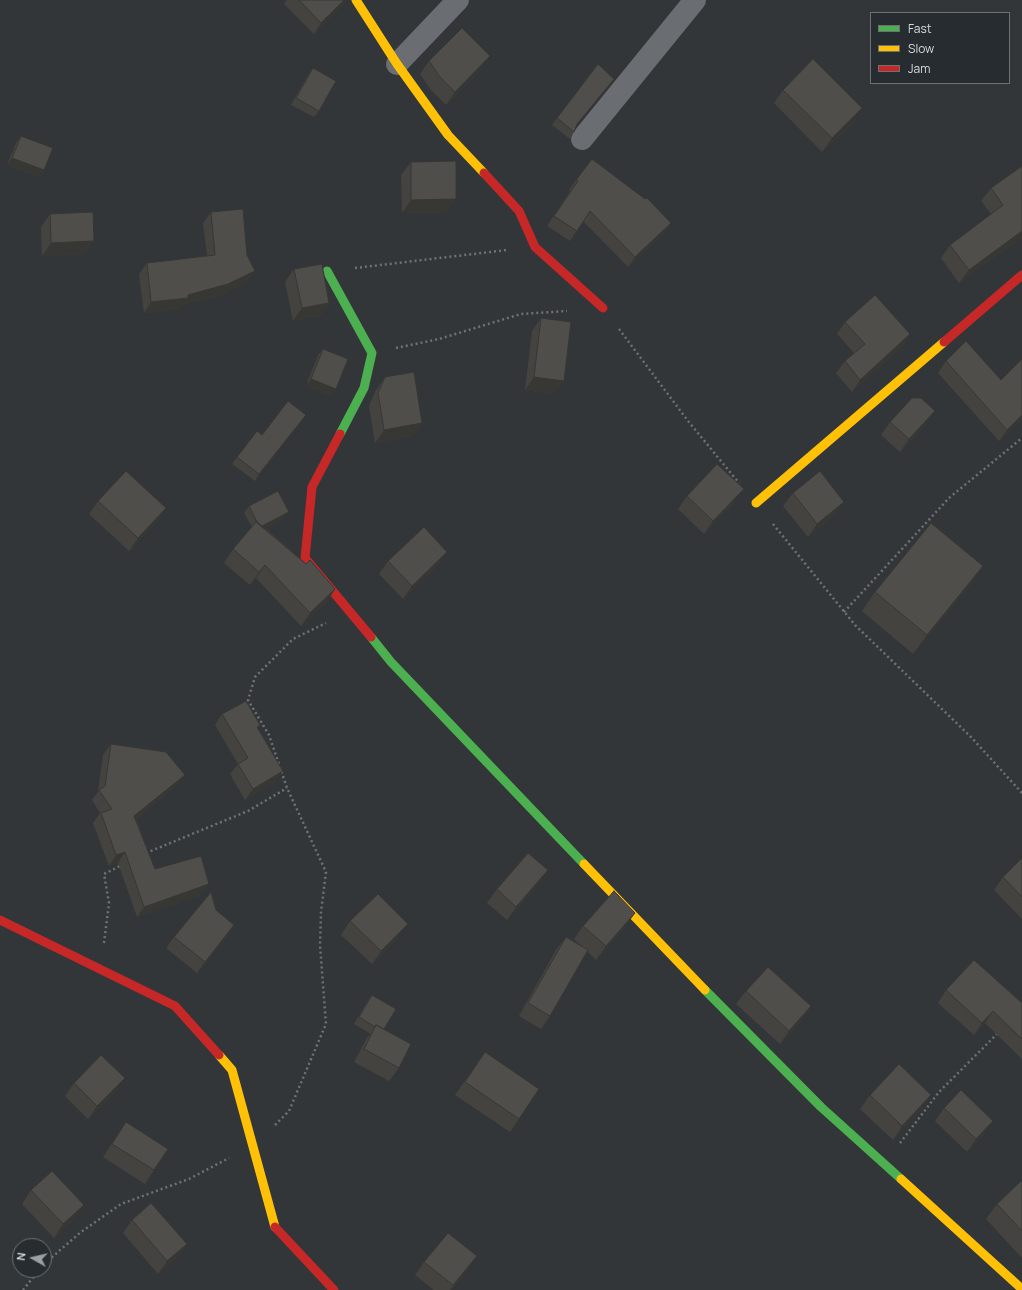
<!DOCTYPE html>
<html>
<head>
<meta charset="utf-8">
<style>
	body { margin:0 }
	#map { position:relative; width:1022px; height:1290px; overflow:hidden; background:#333639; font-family:Manrope,sans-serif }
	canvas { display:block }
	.legend { position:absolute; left:870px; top:12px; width:140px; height:72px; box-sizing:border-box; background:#272c31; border:1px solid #6d7175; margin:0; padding:5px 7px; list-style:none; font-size:12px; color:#d5d9dc }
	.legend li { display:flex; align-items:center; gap:8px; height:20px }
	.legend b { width:20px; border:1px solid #6d7175 }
	.north { position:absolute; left:12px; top:1238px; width:40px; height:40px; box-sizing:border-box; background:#272c31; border:1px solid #6d7175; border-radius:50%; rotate:278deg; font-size:11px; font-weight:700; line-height:16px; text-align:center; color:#d5d9dc }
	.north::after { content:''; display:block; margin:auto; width:14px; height:18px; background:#9ca0a3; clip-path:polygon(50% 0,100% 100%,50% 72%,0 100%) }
</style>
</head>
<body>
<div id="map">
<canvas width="1022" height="1290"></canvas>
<ul class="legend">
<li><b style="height:5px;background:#4caf50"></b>Fast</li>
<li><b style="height:5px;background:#ffc107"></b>Slow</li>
<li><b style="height:5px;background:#c62828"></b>Jam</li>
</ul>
<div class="north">N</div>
</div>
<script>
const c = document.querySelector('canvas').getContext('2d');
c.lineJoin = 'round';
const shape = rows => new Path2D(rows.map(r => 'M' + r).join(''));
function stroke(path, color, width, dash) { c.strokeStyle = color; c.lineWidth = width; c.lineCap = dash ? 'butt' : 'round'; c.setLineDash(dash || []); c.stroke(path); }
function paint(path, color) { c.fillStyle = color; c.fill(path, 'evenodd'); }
stroke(shape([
	[355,268,507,250],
	[619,329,688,421,739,483],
	[396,348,439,339,521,314,567,311],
	[773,524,855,625,971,737,1022,793],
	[844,612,949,498,1022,438],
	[146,853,248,811,287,788],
	[104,943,109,903,104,874,122,865],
	[275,1125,289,1111,326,1024,320,945,321,912,326,872,287,788,269,735,248,700,255,677,293,639,326,623],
	[900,1143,939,1092,999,1032],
	[44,1264,81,1232,121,1204,189,1179,229,1158],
	[23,1290,39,1270]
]), '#6f7275', 2.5, [2, 3]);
stroke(shape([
	[397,64,458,0],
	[582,139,695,0]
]), '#6a6e72', 22);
stroke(shape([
	[327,271,372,353,364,388,340,434],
	[371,637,391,662,584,864],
	[705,990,821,1107,901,1179]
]), '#4caf50', 9);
stroke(shape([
	[356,0,397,64,448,135,484,173],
	[756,503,944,342],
	[584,864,705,990],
	[219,1055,232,1070,275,1227],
	[901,1179,1022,1289]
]), '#ffc107', 9);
stroke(shape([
	[484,173,519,211,535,247,603,308],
	[944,342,1022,275],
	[340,434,312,487,305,558,371,637],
	[0,920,175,1006,219,1055],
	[275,1227,334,1290]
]), '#c62828', 9);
paint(shape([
	[287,0,345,0,341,6,314,34,284,4],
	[429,61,481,69,446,105,431,90,420,74],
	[313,68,319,111,314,117,291,105,308,75],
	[614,79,609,86,576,126,574,132,570,139,552,125,557,118],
	[783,90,853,122,822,152,774,103],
	[21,136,44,170,39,177,7,165,16,143],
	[411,162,447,212,402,213,401,175],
	[1022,166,1022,238,959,283,941,258,950,245,991,214,981,201,991,188],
	[576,180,671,223,664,233,628,267,583,221,570,241,547,226,570,191,569,190],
	[211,212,247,282,220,295,183,305,180,309,144,313,139,274,147,263,207,256,203,223],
	[50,214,85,254,42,256,41,227],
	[294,269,329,303,320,316,293,321,285,282],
	[541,318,564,381,554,394,525,390,532,331],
	[845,322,910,334,902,346,852,392,836,373,845,361,854,353,837,334],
	[323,349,336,389,331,396,306,386,318,355],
	[946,361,1022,419,999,441,938,373],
	[385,377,422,423,413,436,375,443,369,406,376,390],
	[306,415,255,481,232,464,237,457,262,435],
	[890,422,926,424,900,452,881,435],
	[793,493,835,515,808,537,783,506],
	[687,496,734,503,704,534,678,509],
	[98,501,166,508,157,521,129,551,89,514],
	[249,506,284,518,265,528,335,589,326,603,301,626,256,578,250,585,224,563,233,549,252,527,244,513],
	[388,561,438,565,403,599,379,574],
	[983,566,970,585,913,654,862,611,875,592],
	[222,714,260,725,257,728,275,782,245,800,230,774,238,764,215,725],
	[111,744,177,785,136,819,155,869,201,895,137,917,118,863,109,866,93,823,100,813,92,800,98,792,103,755],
	[1022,858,1022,919,994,890,1003,877],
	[539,883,507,920,487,903,497,889],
	[216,910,234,925,227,936,197,973,166,948,174,937],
	[350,921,398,937,372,964,341,935],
	[583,926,626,926,596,960,587,951,550,1016,541,1029,519,1016,556,950,566,937,582,947,574,939],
	[946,990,1022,1003,1022,1059,985,1023,974,1035,938,1003],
	[746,991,811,1006,802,1020,780,1044,736,1004],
	[372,995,384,1029,399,1068,389,1081,354,1062,367,1038,371,1034,354,1024,367,1002],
	[485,1052,539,1089,510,1132,455,1095],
	[74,1083,116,1091,88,1119,65,1096],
	[870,1095,922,1108,893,1140,860,1109],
	[944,1108,984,1134,967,1152,935,1121],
	[126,1122,154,1170,145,1184,103,1157],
	[1022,1182,1022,1258,986,1219,997,1204],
	[31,1190,74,1218,54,1238,22,1204],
	[132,1220,187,1244,177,1257,158,1274,123,1233],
	[424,1262,468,1269,451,1290,434,1290,415,1275]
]), '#444340');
paint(shape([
	[344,0,345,0,341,6,314,34,321,23],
	[490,56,481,69,446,105,455,92],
	[614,79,609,86,572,131,577,124],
	[862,108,853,122,822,152,832,138],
	[12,158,44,170,39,177,7,165],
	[456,199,447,212,402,213,411,200],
	[671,223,664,233,628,267,635,257],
	[1022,231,1022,238,959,283,969,270],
	[94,241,85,254,42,256,51,243],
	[255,271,247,282,220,295,183,305,180,309,144,313,151,302,188,295],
	[329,303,320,316,293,321,302,308],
	[910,334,902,346,852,392,860,380],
	[534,377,564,381,554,394,525,390],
	[311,379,336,389,331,396,306,386],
	[935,411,926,424,900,452,909,439],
	[306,415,301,422,255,481,259,474],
	[1022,415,1022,419,999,441,1007,430],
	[422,423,413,436,375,443,384,430],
	[744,489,734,503,704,534,713,521],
	[844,502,835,515,808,537,817,524],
	[166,508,157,521,129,551,138,538],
	[289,512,284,518,255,534,260,527],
	[447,552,438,565,403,599,412,586],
	[265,565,256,578,250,585,259,572],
	[983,566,970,585,913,654,927,635],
	[335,589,326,603,301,626,310,613],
	[283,771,275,782,245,800,253,789],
	[185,775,177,785,127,826,134,816],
	[125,852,118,863,109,866,116,855],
	[548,870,539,883,507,920,516,907],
	[209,884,201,895,137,917,144,907],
	[635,913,626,926,596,960,606,946],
	[408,924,398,937,372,964,381,951],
	[234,925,227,936,197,973,205,962],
	[811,1006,802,1020,780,1044,789,1031],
	[993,1011,985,1023,974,1035,982,1023],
	[125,1078,116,1091,88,1119,97,1106],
	[931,1095,922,1108,893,1140,902,1126],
	[993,1121,984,1134,967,1152,976,1139],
	[84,1205,74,1218,54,1238,63,1224],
	[187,1244,177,1257,158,1274,167,1261],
	[477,1256,468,1269,451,1290,450,1290]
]), '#373734');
const building = shape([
	[299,0,344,0,321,23,299,0],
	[462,28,490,56,455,92,440,77,429,61,462,28],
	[813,59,862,108,832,138,783,90,813,59],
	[598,64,614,79,577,124,574,132,557,118,598,64],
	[313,68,336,81,319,111,296,98,313,68],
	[21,136,53,148,44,170,12,158,21,136],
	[592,159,645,199,647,198,671,223,635,257,590,211,577,231,554,216,578,181,576,180,592,159],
	[456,161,456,199,411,200,411,162,456,161],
	[1022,166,1022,231,969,270,950,245,1003,205,991,188,1022,166],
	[243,209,247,255,255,271,228,284,188,295,188,298,151,302,147,263,215,255,211,212,243,209],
	[93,212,94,241,51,243,50,214,93,212],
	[322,264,329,303,302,308,294,269,322,264],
	[875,295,910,334,860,380,845,361,865,344,845,322,875,295],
	[541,318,571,322,564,381,534,377,541,318],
	[966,341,1001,380,1022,359,1022,415,1007,430,946,361,966,341],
	[323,349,348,359,336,389,311,379,323,349],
	[414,372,422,423,384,430,378,393,385,377,414,372],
	[912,398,921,398,935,411,909,439,890,422,912,398],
	[288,401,306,415,259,474,237,457,257,431,262,435,288,401],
	[717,464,744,489,713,521,687,496,717,464],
	[126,471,166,508,138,538,98,501,126,471],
	[820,471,844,502,817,524,793,493,820,471],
	[278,491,289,512,262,526,257,522,249,506,278,491],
	[256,522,306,564,310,560,335,589,310,613,265,565,259,572,233,549,256,522],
	[931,523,983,566,927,635,875,592,931,523],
	[424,527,447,552,412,586,388,561,424,527],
	[246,701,260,725,257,727,283,771,253,789,238,764,248,758,222,714,246,701],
	[111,744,166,752,185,775,134,816,155,869,201,856,209,884,144,907,125,852,116,855,101,813,112,809,99,790,105,786,111,744],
	[528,853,548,870,516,907,497,889,528,853],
	[1022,858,1022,897,1003,877,1022,858],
	[614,891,635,913,606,946,583,926,614,891],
	[211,892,216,910,234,925,205,962,174,937,211,892],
	[378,894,408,924,381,951,350,921,378,894],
	[566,937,588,950,550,1016,528,1003,566,937],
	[974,960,1022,1003,1022,1039,993,1011,982,1023,946,990,974,960],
	[768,967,811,1006,789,1031,746,991,768,967],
	[372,995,396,1009,384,1029,376,1025,375,1027,359,1017,372,995],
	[376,1025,411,1044,399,1068,364,1049,376,1025],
	[485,1052,539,1089,519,1119,465,1082,485,1052],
	[101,1055,125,1078,97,1106,74,1083,101,1055],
	[899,1064,931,1095,902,1126,870,1095,899,1064],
	[961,1090,993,1121,976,1139,944,1108,961,1090],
	[126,1122,168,1149,154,1170,112,1144,126,1122],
	[52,1171,84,1205,63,1224,31,1190,52,1171],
	[1021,1181,1022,1182,1022,1231,997,1204,1021,1181],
	[151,1203,187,1244,167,1261,132,1220,151,1203],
	[448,1233,477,1256,453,1285,424,1262,448,1233]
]);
paint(building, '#4f4e4b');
stroke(building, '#373734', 1);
</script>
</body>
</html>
